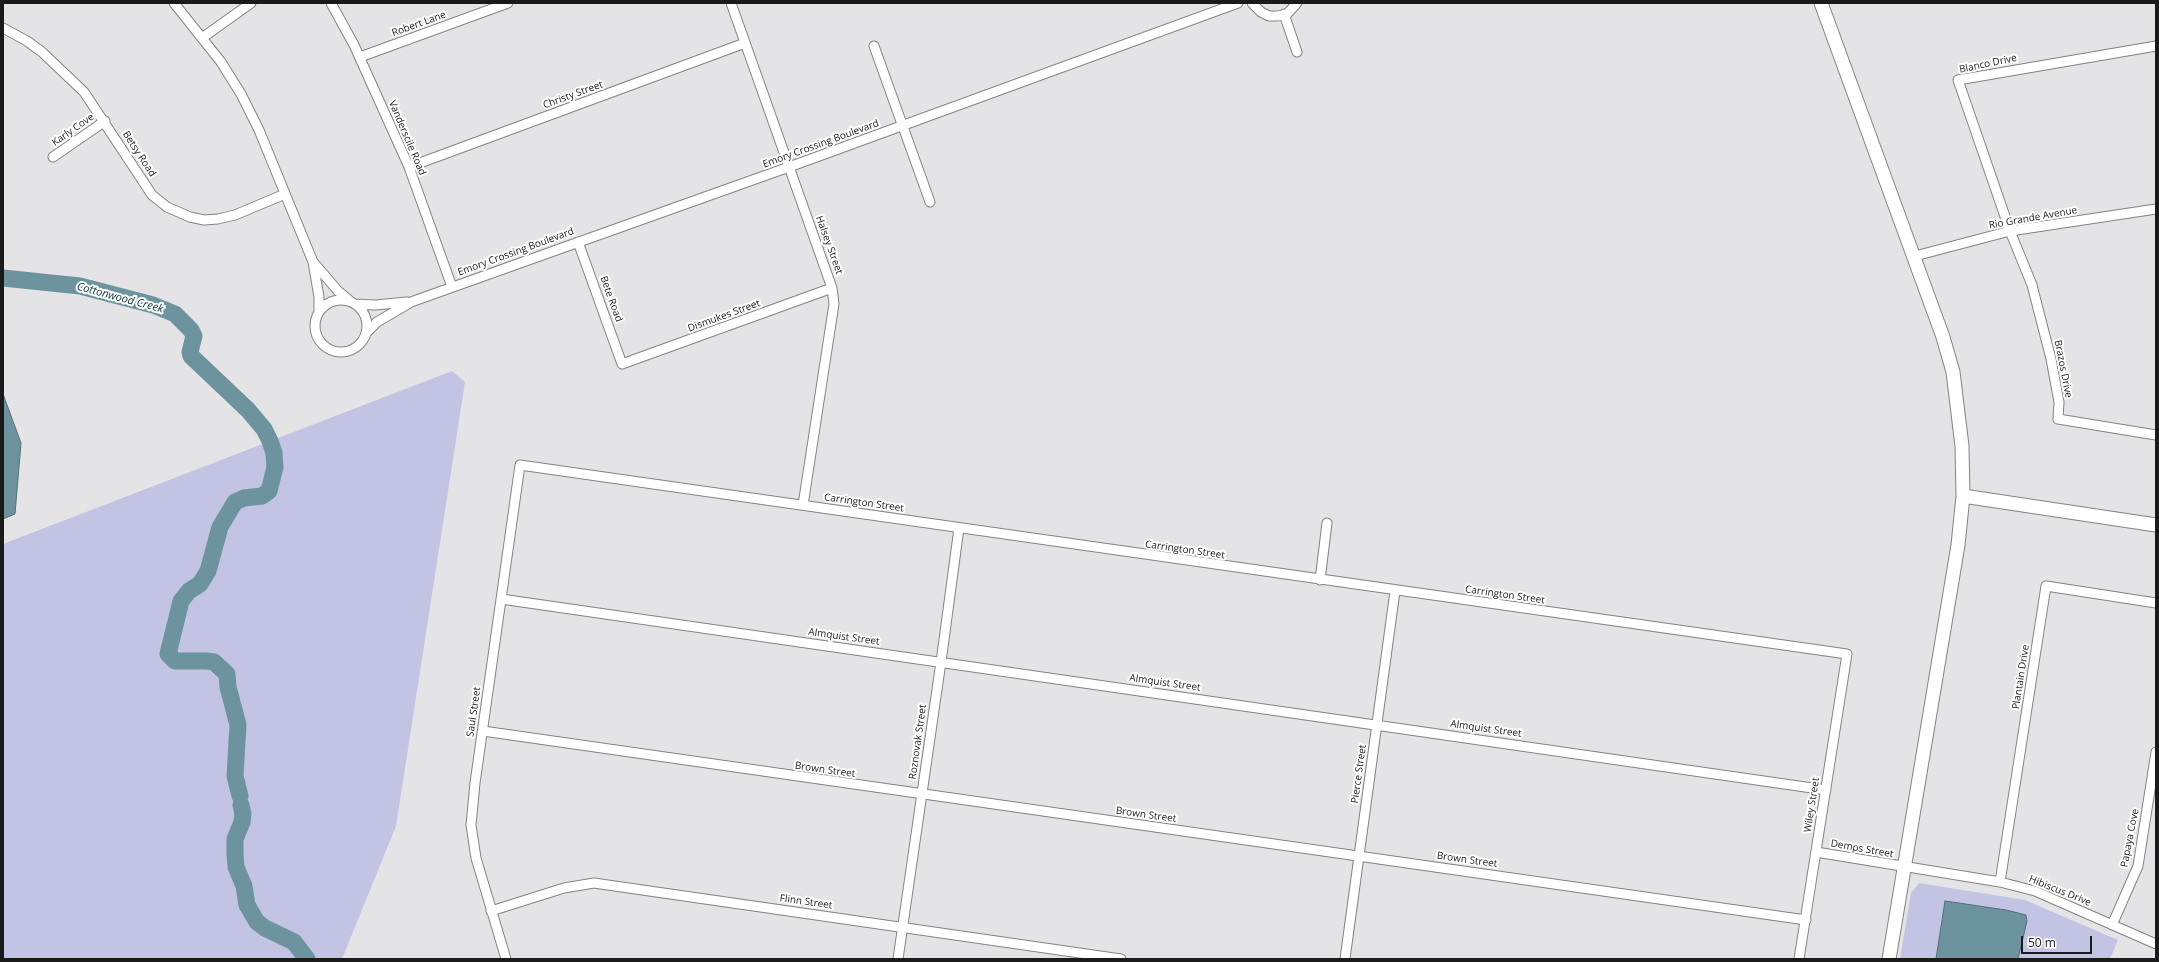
<!DOCTYPE html>
<html>
<head>
<meta charset="utf-8">
<style>
	body { margin:0 }
	#map { position:relative; width:2159px; height:962px; overflow:hidden; background:#e4e4e7; font-family:"Open Sans",sans-serif }
	canvas { display:block }
	.frame { position:absolute; inset:0; border:4px solid #1a1a1b; pointer-events:none }
	.scale { position:absolute; left:2021px; top:936px; width:71px; height:18px; box-sizing:border-box; border:2px solid #1a1a1b; border-top:0; padding-left:5px; font-size:12px; line-height:14px; white-space:nowrap; color:#1a1a1b; -webkit-text-stroke:3px #fff; paint-order:stroke }
</style>
</head>
<body>
<div id="map">
<canvas width="2159" height="962"></canvas>
<div class="frame"></div>
<div class="scale">50 m</div>
</div>
<script>
const c = document.querySelector('canvas').getContext('2d');
c.lineJoin = 'round';
function paint(path, color) { c.fillStyle = color; c.fill(path, 'evenodd'); }
const shape = rows => new Path2D(rows.map(r => 'M' + r).join(''));
function stroke(path, color, width, dash) { c.strokeStyle = color; c.lineWidth = width; c.lineCap = dash ? 'butt' : 'round'; c.setLineDash(dash || []); c.stroke(path); }
function label(font, color, halo, rows, align = 'center') {
  c.font = font + ' "Open Sans",sans-serif'; c.lineWidth = 4; c.setLineDash([]); c.textBaseline = 'middle'; c.strokeStyle = halo; c.fillStyle = color; for (const [text, x, y, turn = 0] of rows) {
    c.save(); c.translate(x, y); c.rotate((+turn || 0) * Math.PI / 180); c.textAlign = isNaN(turn) ? turn : align; if (halo) c.strokeText(text, 0, 0); c.fillText(text, 0, 0); c.restore();
  }
}
paint(shape([
	[452,371,465,382,396,826,342,959,3,959,3,544],
	[1919,883,2025,900,2118,940,2110,959,1900,959,1911,893]
]), '#c3c3e3');
const water = shape([
	[3,394,21,443,15,514,3,519,3,394],
	[1945,901,2006,910,2026,915,2027,921,2018,959,1936,959,1945,901]
]);
paint(water, '#6d949e');
stroke(water, '#546f77', 1);
stroke(shape([
	[3,278,80,286,153,305,175,314,191,330,194,336,190,352,191,356,248,410,264,429,270,441,274,453,275,467,269,491,262,496,244,498,235,502,220,527,208,571,200,584,189,591,181,601,168,654,175,661,207,661,214,662,227,674,228,687,238,725,235,776,240,796],
	[241,805,243,814,242,822,235,839,235,855,236,867,244,886,247,905,257,922,265,928,294,942,307,959]
]), '#6d949e', 17);
const street = shape([
	[174,3,221,62,241,94,259,130,313,262,319,297,319,312],
	[331,3,354,45,409,167,452,287],
	[731,3,832,288,834,304,803,505],
	[1252,3,1261,12,1269,16,1278,16,1287,14,1297,3],
	[1284,14,1297,52],
	[3,28,27,41,42,52,84,92,152,195,167,207,190,217,204,220,218,219,235,215,285,194],
	[202,38,251,3],
	[874,46,930,202],
	[2156,46,1958,80,2010,231,2032,285,2051,359,2059,402,2058,419,2156,435],
	[360,57,508,3],
	[53,157,105,121],
	[409,167,745,43],
	[578,242,622,364,832,288],
	[1915,256,2010,231,2156,209],
	[314,263,338,291,350,301],
	'315 326a26 26 0 1 1 52 0a26 26 0 1 1-52 0Z',
	[355,304,375,305,407,302],
	[367,332,377,322,411,302,789,167,1238,3],
	[1320,580,1327,523],
	[501,599,1826,790],
	[483,731,1806,920],
	[1816,852,2000,882,2035,891,2156,944],
	[2000,882,2046,586,2156,603],
	[491,911,564,888,594,883,1121,959],
	[2112,925,2138,866,2156,752],
	[506,959,476,858,471,825,475,783,520,465,1847,654,1799,959],
	[898,959,941,662,959,528],
	[1345,959,1395,591]
]);
const secondary = shape([
	[1821,3,1943,337,1953,372,1962,446,1963,496,1958,545,1889,959],
	[1963,496,2156,525]
]);
stroke(street, '#838386', 11);
stroke(secondary, '#838386', 15);
stroke(street, '#fff', 9);
stroke(secondary, '#fff', 13);
label('10px', '#1a1a1b', '#fff', [
	["Robert Lane",419,24,-20],
	["Blanco Drive",1988,64,-12],
	["Christy Street",573,95,-20],
	["Karly Cove",73,130,-35],
	["Vanderscile Road",407,138,67],
	["Emory Crossing Boulevard",821,144,-20],
	["Betsy Road",139,154,57],
	["Rio Grande Avenue",2033,218,-10],
	["Halsey Street",829,245,70],
	["Emory Crossing Boulevard",516,252,-20],
	["Bete Road",611,299,70],
	["Dismukes Street",724,316,-20],
	["Brazos Drive",2063,369,79],
	["Carrington Street",864,503,8],
	["Carrington Street",1185,550,8],
	["Carrington Street",1505,595,8],
	["Almquist Street",844,637,8],
	["Plantain Drive",2021,677,-81],
	["Almquist Street",1165,683,8],
	["Saul Street",474,712,-82],
	["Almquist Street",1486,729,8],
	["Roznovak Street",918,742,-82],
	["Brown Street",825,770,8],
	["Pierce Street",1359,774,-82],
	["Wiley Street",1812,805,-81],
	["Brown Street",1146,815,8],
	["Papaya Cove",2130,838,-79],
	["Demps Street",1862,849,10],
	["Brown Street",1467,860,8],
	["Hibiscus Drive",2060,891,22],
	["Flinn Street",806,902,8]
]);
label('italic 11px', '#0b323b', '#fff', [
	["Cottonwood Creek",120,298,15]
]);
</script>
</body>
</html>
